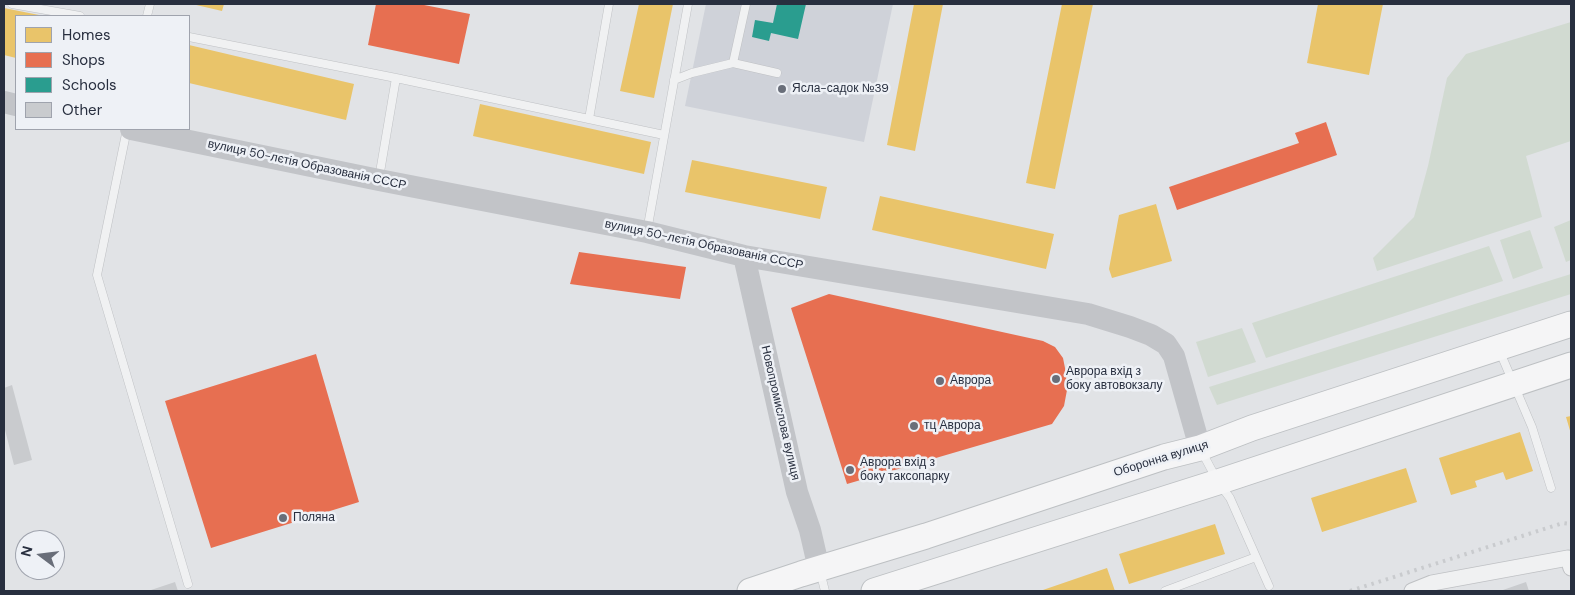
<!DOCTYPE html>
<html>
<head>
<meta charset="utf-8">
<style>
	body { margin:0 }
	#map { position:relative; width:1575px; height:595px; overflow:hidden; background:#e1e3e6; font-family:"DM Sans",sans-serif }
	canvas { display:block }
	.frame { position:absolute; inset:0; border:5px solid #282f3f; pointer-events:none }
	.legend { position:absolute; left:15px; top:15px; width:175px; height:115px; box-sizing:border-box; background:#eef1f6; border:1px solid #9fa3ad; margin:0; padding:6px 9px; list-style:none; font-size:15px; color:#282f3f }
	.legend li { display:flex; align-items:center; gap:10px; height:25px }
	.legend b { width:25px; border:1px solid #9fa3ad }
	.north { position:absolute; left:15px; top:530px; width:50px; height:50px; box-sizing:border-box; background:#eef1f6; border:1px solid #9fa3ad; border-radius:50%; rotate:285deg; font-size:14px; font-weight:700; line-height:20px; text-align:center; color:#282f3f }
	.north::after { content:''; display:block; margin:auto; width:18px; height:22px; background:#696e79; clip-path:polygon(50% 0,100% 100%,50% 72%,0 100%) }
</style>
</head>
<body>
<div id="map">
<canvas width="1575" height="595"></canvas>
<div class="frame"></div>
<ul class="legend">
<li><b style="height:14px;background:#e9c46a"></b>Homes</li>
<li><b style="height:14px;background:#e76f51"></b>Shops</li>
<li><b style="height:14px;background:#2a9d8f"></b>Schools</li>
<li><b style="height:14px;background:#c9cbce"></b>Other</li>
</ul>
<div class="north">N</div>
</div>
<script>
const c = document.querySelector('canvas').getContext('2d');
c.lineJoin = 'round';
function paint(path, color) { c.fillStyle = color; c.fill(path, 'evenodd'); }
const shape = rows => new Path2D(rows.map(r => 'M' + r).join(''));
function stroke(path, color, width, dash) { c.strokeStyle = color; c.lineWidth = width; c.lineCap = dash ? 'butt' : 'round'; c.setLineDash(dash || []); c.stroke(path); }
function label(font, color, halo, rows, align = 'center') {
  c.font = font + ' "DM Sans",sans-serif'; c.lineWidth = 5; c.setLineDash([]); c.textBaseline = 'middle'; c.strokeStyle = halo; c.fillStyle = color; for (const [text, x, y, turn = 0] of rows) {
    c.save(); c.translate(x, y); c.rotate((+turn || 0) * Math.PI / 180); c.textAlign = isNaN(turn) ? turn : align; if (halo) c.strokeText(text, 0, 0); c.fillText(text, 0, 0); c.restore();
  }
}
paint(shape([
	[706,4,893,4,864,142,685,106]
]), '#cfd2d9');
paint(shape([
	[1571,22,1571,141,1526,156,1542,217,1377,271,1373,258,1414,217,1428,166,1447,78,1466,54],
	[1571,220,1571,260,1566,262,1554,227],
	[1530,230,1543,268,1513,279,1500,240],
	[1489,246,1503,281,1266,358,1252,323],
	[1571,274,1571,294,1217,405,1209,387],
	[1242,328,1256,362,1208,377,1196,342]
]), '#d1dad1');
paint(shape([
	[192,4,224,4,222,11],
	[639,4,673,4,654,98,620,91],
	[914,4,943,4,915,151,887,145],
	[1062,4,1093,4,1055,189,1026,183],
	[1318,4,1383,4,1369,75,1307,63],
	[4,8,39,15,16,16,16,58,4,55],
	[189,45,354,84,346,120,189,83],
	[480,104,651,142,644,174,473,136],
	[692,160,827,187,820,219,685,192],
	[880,196,1054,234,1046,269,872,230],
	[1156,204,1172,261,1112,278,1109,269,1119,215],
	[1571,416,1571,434,1566,417],
	[1520,432,1533,471,1506,480,1503,472,1475,481,1477,487,1451,495,1439,458],
	[1406,468,1417,502,1322,532,1311,498],
	[1215,524,1225,554,1129,584,1119,554],
	[1107,568,1115,591,1040,591]
]), '#e9c46a');
paint(shape([
	[376,4,419,4,470,14,459,64,368,45],
	[1326,122,1337,155,1177,210,1169,187,1299,143,1295,133],
	[579,252,686,267,680,299,570,284],
	[829,294,1043,341,1055,347,1063,358,1066,373,1067,390,1064,406,1052,424,847,484,791,308],
	[316,354,359,502,211,548,165,401]
]), '#e76f51');
paint(shape([
	[777,4,806,4,798,39,771,33,769,41,752,37,755,20,773,23]
]), '#2a9d8f');
paint(shape([
	[12,385,32,460,14,465,4,426,4,388],
	[175,582,178,591,148,591],
	[1526,582,1529,591,1500,591]
]), '#c9cbce');
const lane = shape([
	[12,4,80,16],
	[746,4,733,63,777,73],
	[147,16,150,4],
	[189,37,396,78,664,135],
	[674,80,692,73,733,63],
	[589,119,609,4],
	[127,129,97,275,188,584],
	[379,178,396,78],
	[647,231,688,4],
	[1500,352,1532,427,1551,488],
	[1202,452,1218,482,1230,498,1269,586],
	[820,571,825,591],
	[1165,591,1256,557]
]);
const street = shape([
	[1412,591,1432,583,1568,558,1571,568]
]);
const primary = shape([
	[750,591,801,574,926,536,1164,457,1200,448,1252,428,1571,324],
	[874,591,1218,482,1571,365]
]);
stroke(lane, '#bfc1c4', 9);
stroke(street, '#bfc1c4', 17);
stroke(primary, '#bdc0c3', 27);
stroke(lane, '#f0f1f2', 8);
stroke(street, '#f0f1f2', 15);
stroke(shape([
	[4,102,16,105],
	[131,129,379,180,647,232,744,256,1088,314,1130,327,1151,335,1166,344,1174,356,1200,448],
	[744,256,797,492,810,530,819,569]
]), '#c2c4c8', 22);
stroke(primary, '#f5f5f6', 25);
stroke(shape([
	[1350,591,1563,523,1571,524]
]), '#c9cbce', 4, [2.5, 5]);
for (const [x, y, r, color] of [
	[782,89,5,"#696e79"],
	[1056,379,5,"#696e79"],
	[940,381,5,"#696e79"],
	[914,426,5,"#696e79"],
	[850,470,5,"#696e79"],
	[283,518,5,"#696e79"]
]) { const dot = new Path2D(); dot.arc(x, y, r, 0, 2 * Math.PI); c.fillStyle = color; c.fill(dot); stroke(dot, '#eef1f6', 2); }
label('12px', '#282f3f', '#eef1f6', [
	["Ясла-садок №39",792,89],
	["Аврора вхід з",1066,372],
	["боку автовокзалу",1066,386],
	["Аврора",950,381],
	["тц Аврора",924,426],
	["Аврора вхід з",860,463],
	["боку таксопарку",860,477],
	["Поляна",293,518]
], 'left');
label('12px', '#282f3f', '#eef1f6', [
	["вулиця 50-лєтія Образованія СССР",307,165,12],
	["вулиця 50-лєтія Образованія СССР",704,245,12],
	["Новопромислова вулиця",780,413,77],
	["Оборонна вулиця",1161,459,-17]
]);
</script>
</body>
</html>
